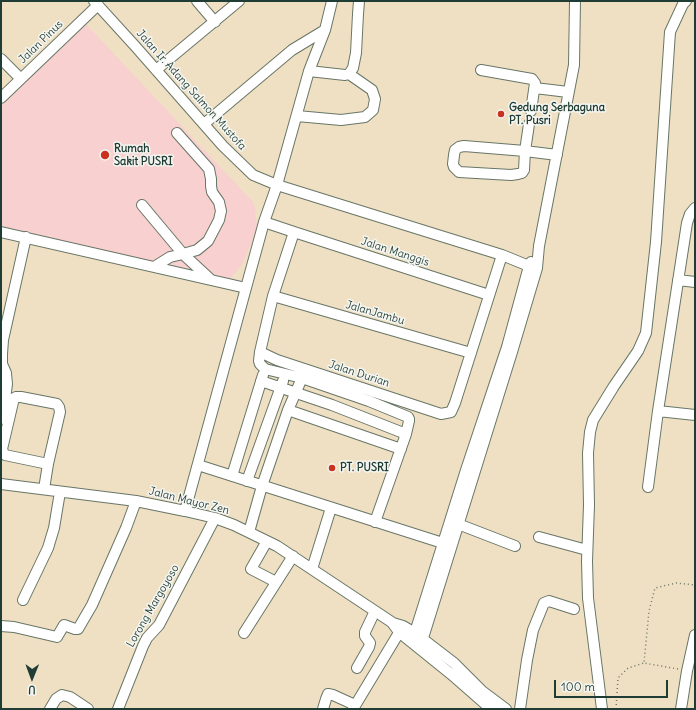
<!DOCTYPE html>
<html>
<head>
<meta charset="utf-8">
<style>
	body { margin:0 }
	#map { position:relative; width:696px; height:710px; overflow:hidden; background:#f0e0c3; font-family:Delius,sans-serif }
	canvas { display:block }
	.frame { position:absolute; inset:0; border:2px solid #1f3d34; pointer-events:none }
	.north { position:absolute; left:12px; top:658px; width:40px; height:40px; -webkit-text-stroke:3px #f6f6f2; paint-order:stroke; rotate:181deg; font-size:11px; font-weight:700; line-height:16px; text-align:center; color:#1f3d34 }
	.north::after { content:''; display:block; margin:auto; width:14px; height:18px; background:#1f3d34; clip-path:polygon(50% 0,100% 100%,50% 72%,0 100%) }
	.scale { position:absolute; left:554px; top:680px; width:114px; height:18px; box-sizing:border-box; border:2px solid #1f3d34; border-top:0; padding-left:5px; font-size:12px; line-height:14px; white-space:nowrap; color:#1f3d34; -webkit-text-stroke:3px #f6f6f2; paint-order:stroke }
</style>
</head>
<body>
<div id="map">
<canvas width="696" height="710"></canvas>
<div class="frame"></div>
<div class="north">U</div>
<div class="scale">100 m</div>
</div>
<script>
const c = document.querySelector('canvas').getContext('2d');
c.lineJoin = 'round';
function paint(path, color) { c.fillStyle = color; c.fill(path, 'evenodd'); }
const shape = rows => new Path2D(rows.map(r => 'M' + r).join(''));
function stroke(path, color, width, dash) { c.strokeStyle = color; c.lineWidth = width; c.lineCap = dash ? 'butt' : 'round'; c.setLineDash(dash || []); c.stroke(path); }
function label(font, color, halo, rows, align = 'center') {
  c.font = font + ' Delius,sans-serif'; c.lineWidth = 3; c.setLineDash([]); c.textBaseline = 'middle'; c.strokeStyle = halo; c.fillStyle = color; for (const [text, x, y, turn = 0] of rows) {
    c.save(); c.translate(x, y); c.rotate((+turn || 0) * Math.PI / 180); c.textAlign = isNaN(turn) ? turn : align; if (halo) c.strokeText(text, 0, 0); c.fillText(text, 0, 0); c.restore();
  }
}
paint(shape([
	[84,22,254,203,257,226,252,242,242,265,230,279,172,268,1,226,1,107]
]), '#f7d0cf');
const minor = shape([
	[94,1,135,46,223,146,253,175,277,185,309,71,325,30,332,1],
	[197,1,215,22],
	[1,59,20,78],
	[156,70,239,1],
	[481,70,532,79,535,83,531,111],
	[309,71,345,75,349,74,353,68,356,53,358,14,359,1],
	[535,88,568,92],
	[1,98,98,5],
	[297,116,341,120,365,117,373,110,375,99,372,90,349,74],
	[204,124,292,50,325,30],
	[529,124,525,151,557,155],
	[464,146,525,151,524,170,522,173,518,174,511,175,459,172,454,167,453,164,454,155,455,150,459,147,464,146],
	[142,205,183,254,197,250,208,241,219,220,221,211,219,202,212,192,211,186,211,179,209,169,177,133],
	[264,222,294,232,273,296,260,352,259,361,260,364,265,369,302,378,369,401,408,417,409,419,409,421,406,434,375,522],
	[1,232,246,288],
	[294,232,489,295],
	[154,267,170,257,183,254,210,279],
	[678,280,695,282],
	[273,296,471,353],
	[260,352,277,360,441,414,451,412,455,403,502,255],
	[261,381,332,405,406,434],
	[16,397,21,397,57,404,59,407,60,412,48,464,5,455,4,454,2,449,14,398,16,397],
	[288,410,401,449],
	[658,411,695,415],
	[1,419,5,400,7,384,6,373,2,364,2,354,3,340,26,237],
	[198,465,449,545],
	[232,476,263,375],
	[247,481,283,381],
	[1,484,136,501,185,511,215,518,234,525,277,546,393,623,403,626,415,633,454,663,482,691,506,709],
	[648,487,658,411,687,223,690,214,695,208],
	[44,489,48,464],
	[185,511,264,222,277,185,502,255,529,266,537,268],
	[458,524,515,546],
	[249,532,262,486,288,410,302,378],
	[539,537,587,550],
	[267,541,251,569,276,582],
	[312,569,331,508],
	[23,600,48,548,54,528,60,492],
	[393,624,399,632,451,674,491,709],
	[1,626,14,627,57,637,64,625,75,629,78,629,92,605,126,528,136,501],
	[244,633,293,556],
	[412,642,466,470,507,347,529,266,531,262],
	[419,648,423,638,512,352,537,268,539,246,574,65,575,1],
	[357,668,369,647,370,643,365,636,365,632,375,611],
	[50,709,56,699,62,695,70,697,88,709],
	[118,709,143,646,147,638,159,625,215,518],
	[323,709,326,699,328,694,333,695,355,705],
	[353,709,403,626],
	[520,709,527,660,533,630,544,603,549,601,574,609],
	[602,709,588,598,587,561,589,505,588,453,590,432,593,420,614,386,638,351,646,333,656,242,670,32,683,4,686,1],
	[681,709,687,671,695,635]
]);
stroke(minor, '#687666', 12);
stroke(shape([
	[678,669,644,663,649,611,655,588,676,583,695,585],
	[616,709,618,678,628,668,644,663]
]), '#687666', 1.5, [1, 3]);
stroke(minor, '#fff', 10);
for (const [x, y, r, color] of [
	[501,114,4,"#c8321e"],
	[105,155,5,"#c8321e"],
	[332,468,4,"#c8321e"]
]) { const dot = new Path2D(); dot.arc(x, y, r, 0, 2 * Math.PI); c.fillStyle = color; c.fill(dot); stroke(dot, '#f6f6f2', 1.5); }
label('11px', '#1f3d34', '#f6f6f2', [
	["Jalan Pinus",41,42,-44],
	["Jalan Ir. Adang Salmon Mustofa",191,90,48],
	["Jalan Manggis",395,252,18],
	["JalanJambu",375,313,16],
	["Jalan Durian",359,374,18],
	["Jalan Mayor Zen",189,501,14],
	["Lorong Margoyoso",153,606,-60]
]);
label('bold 11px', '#1f3d34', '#f6f6f2', [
	["Gedung Serbaguna",509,108],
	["PT. Pusri",509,121],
	["Rumah",114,149],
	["Sakit PUSRI",114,162],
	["PT. PUSRI",340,468]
], 'left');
</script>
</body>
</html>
